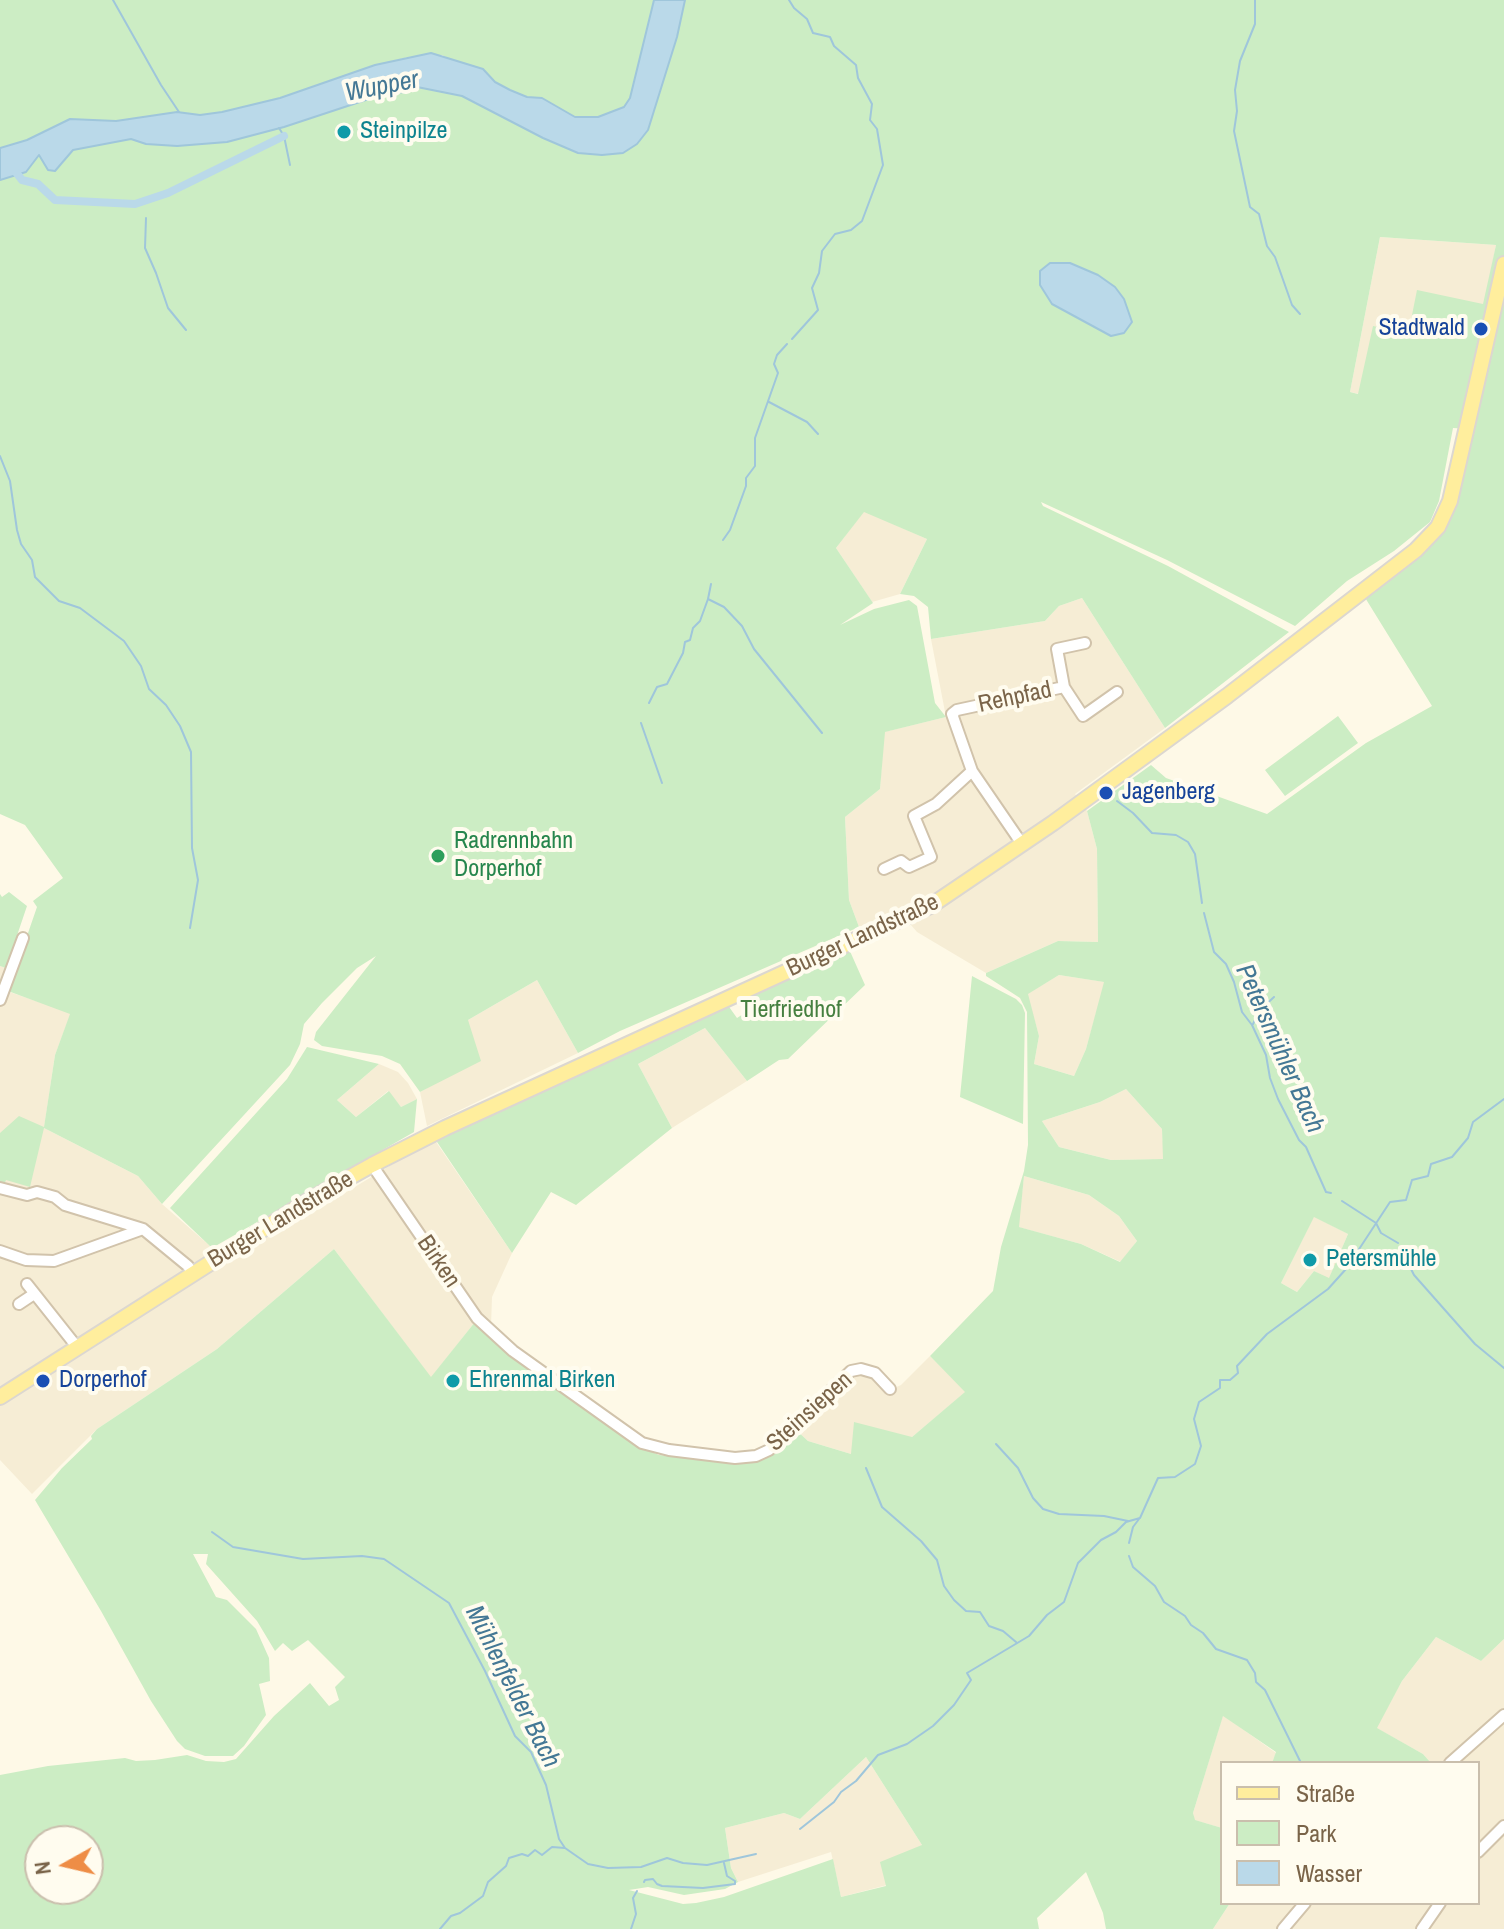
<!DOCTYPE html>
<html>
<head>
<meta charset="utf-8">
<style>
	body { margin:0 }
	#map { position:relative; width:1504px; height:1929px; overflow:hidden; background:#fef9e7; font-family:"Archivo Narrow",sans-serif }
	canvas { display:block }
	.legend { position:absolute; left:1220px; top:1761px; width:260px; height:144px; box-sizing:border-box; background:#fffcef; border:2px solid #cabfad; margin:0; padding:10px 14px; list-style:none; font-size:24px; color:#7a6449 }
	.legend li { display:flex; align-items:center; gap:16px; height:40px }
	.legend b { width:40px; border:2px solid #cabfad }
	.north { position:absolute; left:24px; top:1825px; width:80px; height:80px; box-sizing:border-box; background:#fffcef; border:2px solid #cabfad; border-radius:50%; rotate:262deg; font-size:22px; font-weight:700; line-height:32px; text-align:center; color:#7a6449 }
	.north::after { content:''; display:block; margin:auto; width:28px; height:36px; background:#ee8d46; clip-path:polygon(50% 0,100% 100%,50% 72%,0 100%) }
</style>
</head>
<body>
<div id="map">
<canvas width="1504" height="1929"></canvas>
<ul class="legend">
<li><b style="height:10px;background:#ffee9d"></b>Straße</li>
<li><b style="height:22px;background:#ccedc4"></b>Park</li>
<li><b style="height:22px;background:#bad9e9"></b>Wasser</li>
</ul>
<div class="north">N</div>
</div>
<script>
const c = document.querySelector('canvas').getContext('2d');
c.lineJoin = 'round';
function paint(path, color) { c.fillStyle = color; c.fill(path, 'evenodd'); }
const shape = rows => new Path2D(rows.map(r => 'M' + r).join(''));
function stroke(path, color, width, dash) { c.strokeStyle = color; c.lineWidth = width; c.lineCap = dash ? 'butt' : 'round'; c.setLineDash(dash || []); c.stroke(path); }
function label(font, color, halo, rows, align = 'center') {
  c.font = font + ' "Archivo Narrow",sans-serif'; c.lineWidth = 8; c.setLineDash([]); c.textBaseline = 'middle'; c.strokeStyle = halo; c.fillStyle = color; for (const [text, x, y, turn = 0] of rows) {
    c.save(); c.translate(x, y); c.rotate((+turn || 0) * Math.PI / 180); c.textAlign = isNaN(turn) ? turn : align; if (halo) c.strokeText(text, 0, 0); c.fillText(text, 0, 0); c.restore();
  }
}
paint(shape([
	[1380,237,1496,245,1484,305,1410,325,1383,399,1350,392],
	[864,511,927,539,900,594,872,602,836,548],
	[1082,598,1165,728,1075,794,1087,811,1097,849,1098,942,1058,941,986,973,917,932,898,910,859,927,849,900,845,817,880,789,884,732,946,717,931,639,1045,621,1059,606],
	[0,966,6,968,1,989,71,1013,55,1055,44,1128,138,1176,162,1204,225,1259,302,1219,434,1139,512,1253,492,1297,491,1326,475,1322,431,1378,334,1249,217,1349,97,1429,32,1494,0,1460],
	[1059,975,1105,982,1086,1049,1074,1076,1034,1064,1039,1036,1027,994],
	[537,980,578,1053,427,1126,420,1092,445,1078,468,1020],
	[705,1028,747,1081,672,1128,638,1064],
	[379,1064,398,1072,408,1083,417,1099,401,1107,388,1091,356,1117,337,1100],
	[1126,1089,1162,1129,1164,1159,1111,1160,1059,1147,1042,1121,1100,1102],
	[1024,1176,1089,1195,1119,1216,1137,1241,1121,1262,1081,1244,1018,1227],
	[1314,1216,1348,1234,1329,1279,1314,1271,1297,1292,1281,1283],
	[930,1356,966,1392,912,1437,851,1454,808,1441,794,1428,855,1371,870,1372,888,1391,901,1385],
	[1436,1637,1481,1661,1504,1639,1504,1929,1213,1929,1230,1903,1478,1903,1478,1763,1431,1763,1423,1754,1376,1728,1402,1681],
	[1223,1715,1276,1753,1272,1763,1222,1763,1222,1828,1194,1820,1193,1813],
	[866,1757,922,1845,887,1885,841,1897,831,1852,738,1882,731,1868,725,1828,784,1813,800,1819]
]), '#f6edd5');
paint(shape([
	[0,0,654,0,630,98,624,107,598,117,575,117,542,98,527,97,510,90,495,82,483,69,455,62,442,55,409,57,375,65,280,98,222,112,200,115,177,112,116,121,70,119,27,140,0,148],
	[685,0,1504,0,1504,1639,1481,1661,1436,1637,1402,1681,1377,1728,1423,1754,1431,1763,1272,1763,1276,1752,1223,1716,1193,1813,1195,1820,1222,1828,1222,1903,1230,1903,1213,1929,1106,1929,1103,1913,1086,1872,1037,1918,1039,1929,0,1929,0,1775,48,1766,125,1758,136,1761,155,1760,187,1755,206,1761,224,1762,236,1759,274,1716,310,1683,329,1706,339,1700,335,1687,345,1677,308,1640,292,1651,283,1643,275,1651,257,1621,206,1564,208,1554,193,1554,216,1597,227,1600,256,1629,269,1658,270,1681,259,1684,266,1715,244,1746,233,1756,205,1756,185,1749,177,1741,151,1701,101,1611,35,1500,62,1468,92,1439,91,1436,97,1429,217,1349,334,1249,431,1377,475,1322,642,1448,659,1455,742,1463,757,1461,778,1450,794,1428,808,1441,851,1454,854,1422,912,1437,965,1392,930,1356,993,1291,1001,1247,1024,1171,1028,1145,1027,1012,1020,998,986,976,986,973,1058,941,1098,942,1097,849,1087,811,1151,765,1166,778,1267,814,1366,743,1432,706,1364,596,1424,549,1471,429,1453,428,1439,501,1430,522,1394,551,1347,581,1295,626,1167,560,1041,502,1043,506,1168,566,1289,632,1165,728,1082,598,1059,606,1045,621,931,639,928,607,914,596,900,594,927,539,864,512,836,548,873,603,840,625,874,609,909,600,917,606,935,703,946,717,885,732,880,789,845,817,849,900,859,927,620,1031,578,1053,537,980,468,1020,481,1061,420,1092,400,1064,382,1056,322,1046,314,1040,316,1032,376,956,357,968,322,1003,304,1024,300,1044,290,1065,162,1204,138,1176,44,1128,30,1187,6,1180,4,1185,0,1184,0,1133,19,1116,44,1127,55,1055,70,1014,8,991,37,907,33,901,63,878,25,825,0,814,0,180,26,172,39,155,48,170,62,164,73,150,131,138,146,144,227,142,284,127,387,93,408,92,417,87,462,96,543,138,578,153,602,155,655,103,677,37],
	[1380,237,1496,245,1483,304,1417,290,1410,325,1396,331,1373,326,1358,394,1350,392],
	[1059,975,1104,982,1086,1049,1074,1076,1034,1064,1039,1036,1028,994],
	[1126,1089,1162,1129,1163,1159,1111,1160,1059,1147,1042,1121,1100,1102],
	[1024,1176,1089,1195,1119,1216,1137,1241,1120,1262,1081,1244,1019,1227],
	[1314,1217,1348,1234,1329,1278,1314,1271,1297,1292,1281,1283],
	[866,1757,922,1845,880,1862,886,1886,841,1897,833,1859,724,1897,696,1903,683,1904,629,1890,648,1887,684,1895,725,1889,738,1882,731,1868,725,1828,784,1813,800,1819],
	[40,1841,88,1841,88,1889,40,1889],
	[1338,716,1358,743,1285,796,1265,770],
	[9,892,27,906,6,968,0,966,0,894,2,897],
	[849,949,865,985,788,1059,779,1060,747,1081,705,1028,638,1064,672,1128,576,1205,551,1192,512,1253,435,1139,727,1004,737,1018,754,1007,747,994],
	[972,976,1016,999,1022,1005,1025,1013,1023,1124,960,1097],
	[307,1047,379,1064,337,1100,356,1117,389,1091,401,1107,417,1099,414,1132,212,1248,170,1208,287,1079]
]), '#ccedc4');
const water = shape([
	[654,0,685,0,677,37,648,130,637,144,623,153,602,155,578,153,543,138,462,96,417,87,408,92,387,93,284,127,227,142,177,146,146,144,131,139,73,150,55,171,48,170,39,155,26,172,0,180,0,148,27,140,70,119,116,121,177,112,200,115,222,112,280,98,375,65,431,53,483,69,495,82,510,90,527,97,542,98,575,117,598,117,624,107,630,98,654,0],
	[1050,263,1070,263,1098,275,1115,287,1124,299,1132,322,1124,333,1111,336,1052,304,1040,285,1040,271,1050,263]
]);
paint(water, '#bad9e9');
stroke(water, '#9fc6db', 2);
stroke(shape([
	[113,0,161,85,179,112],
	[789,0,794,8,807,19,813,33,830,37,834,46,856,65,858,78,872,104,870,120,877,129,883,165,862,221,851,230,835,234,822,251,819,273,812,288,818,310,792,339],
	[1255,0,1255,24,1240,61,1235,90,1237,111,1234,131,1250,207,1259,214,1267,246,1275,257,1292,305,1300,314],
	[279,128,284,136,290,165],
	[146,218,145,248,156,273,168,308,186,330],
	[769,402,807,422,818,434],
	[0,456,10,481,17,530,21,544,32,560,35,577,59,601,80,608,124,641,141,666,149,689,166,705,180,726,191,752,192,848,198,880,190,928],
	[723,540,730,530,746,486,746,478,755,466,755,438,778,373,774,364,777,355,787,344],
	[708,599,724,607,742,626,754,649,822,733],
	[649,703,657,687,667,684,683,653,685,642,690,640,693,628,700,621,708,599,711,584],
	[641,723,662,783],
	[1117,801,1133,813,1152,833,1176,835,1188,842,1195,854,1202,903],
	[1204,913,1214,952,1226,964,1234,982,1242,1012,1252,1025,1266,1055,1270,1078,1278,1099,1299,1140,1306,1147,1326,1192,1331,1193],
	[1253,1024,1260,1010,1274,997],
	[1342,1201,1376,1223,1381,1233,1398,1243],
	[1404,1255,1414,1275,1475,1344,1504,1368],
	[996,1444,1018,1468,1033,1498,1043,1509,1059,1514,1104,1516,1128,1521],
	[866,1468,882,1507,921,1541,937,1560,944,1586,954,1600,966,1611,980,1612,989,1626,1003,1631,1016,1642],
	[212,1532,233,1547,303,1559,362,1556,384,1559,449,1603,485,1671,515,1736,531,1752,546,1785,559,1839,565,1848],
	[1129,1543,1133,1527,1139,1519],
	[1129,1556,1133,1567,1155,1586,1164,1602,1185,1616,1191,1625,1203,1633,1216,1649,1247,1660,1255,1673,1256,1682,1265,1690,1301,1763],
	[800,1829,834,1802,841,1792,856,1781,878,1755,907,1744,933,1726,954,1705,971,1680,967,1673,1029,1636,1047,1615,1064,1602,1078,1563,1101,1540,1116,1532,1126,1522,1140,1518,1158,1478,1175,1477,1195,1464,1201,1446,1194,1419,1199,1402,1220,1388,1220,1380,1230,1380,1238,1373,1237,1366,1267,1334,1328,1289,1346,1269,1390,1202,1406,1200,1412,1180,1428,1176,1431,1164,1452,1157,1468,1138,1473,1122,1504,1099],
	[644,1882,645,1880,653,1879,657,1884,662,1886,703,1888,735,1884,735,1881,727,1876,724,1863],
	[440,1929,451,1916,460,1913,483,1896,488,1882,506,1866,509,1858,522,1854,528,1856,535,1850,542,1855,552,1847,565,1848,588,1864,608,1868,641,1867,667,1858,683,1863,707,1865,756,1854],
	[631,1929,636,1914,633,1898,637,1891]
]), '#9fc6db', 2);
stroke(shape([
	[12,167,22,180,38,184,55,200,135,204,168,193,284,136]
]), '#bad9e9', 8);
const minor = shape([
	[1064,687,1083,716,1117,692],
	[1022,844,972,771,952,714,957,710,1064,687,1057,649,1085,643],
	[884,869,901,861,909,867,931,857,914,816,936,804,972,771],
	[0,1000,23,938],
	[372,1165,477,1318,513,1351,642,1443,669,1450,735,1458,756,1456,769,1450,851,1371,861,1369,875,1373,890,1389],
	[0,1188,27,1195,37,1192,55,1197,65,1205,143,1229,188,1266,192,1273],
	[0,1251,26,1260,54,1261,143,1229],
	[27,1284,77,1347],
	[19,1304,34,1294],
	[1450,1763,1504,1715],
	[1478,1852,1504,1826],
	[1283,1929,1305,1903],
	[1422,1929,1440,1903]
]);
const major = shape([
	[0,1397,309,1200,372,1165,445,1128,932,905,1053,823,1227,696,1416,550,1438,527,1450,501,1504,264]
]);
stroke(minor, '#d1c3ab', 14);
stroke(major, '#dcd7d0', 18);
stroke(minor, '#fff', 10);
stroke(major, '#ffee9d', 14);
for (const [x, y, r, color] of [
	[344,132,8,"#0f9aa8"],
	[1481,329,8,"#1a4fb4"],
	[1106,793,8,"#1a4fb4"],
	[438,856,8,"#2e9e5b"],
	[1310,1260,8,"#0f9aa8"],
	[43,1381,8,"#1a4fb4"],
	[453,1381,8,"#0f9aa8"]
]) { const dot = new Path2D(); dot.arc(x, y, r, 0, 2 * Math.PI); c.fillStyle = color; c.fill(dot); stroke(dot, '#fffcef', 3); }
label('24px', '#0d838f', '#fffcef', [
	["Steinpilze",360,132],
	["Petersmühle",1326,1260],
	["Ehrenmal Birken",469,1381]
], 'left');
label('24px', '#164399', '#fffcef', [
	["Stadtwald",1465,329,"right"],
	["Jagenberg",1122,793],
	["Dorperhof",59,1381]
], 'left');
label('24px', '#7a6449', '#fffcef', [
	["Rehpfad",1015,698,-12],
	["Burger Landstraße",863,936,-25],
	["Burger Landstraße",281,1220,-31],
	["Birken",438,1262,56],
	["Steinsiepen",810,1412,-42]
]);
label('24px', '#27864d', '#fffcef', [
	["Radrennbahn",454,842],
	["Dorperhof",454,870]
], 'left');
label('24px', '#468040', '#fffcef', [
	["Tierfriedhof",791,1011]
]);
label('italic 26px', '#447895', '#fffcef', [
	["Wupper",382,87,-11],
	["Petersmühler Bach",1279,1049,66],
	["Mühlenfelder Bach",512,1687,63]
]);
</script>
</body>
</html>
